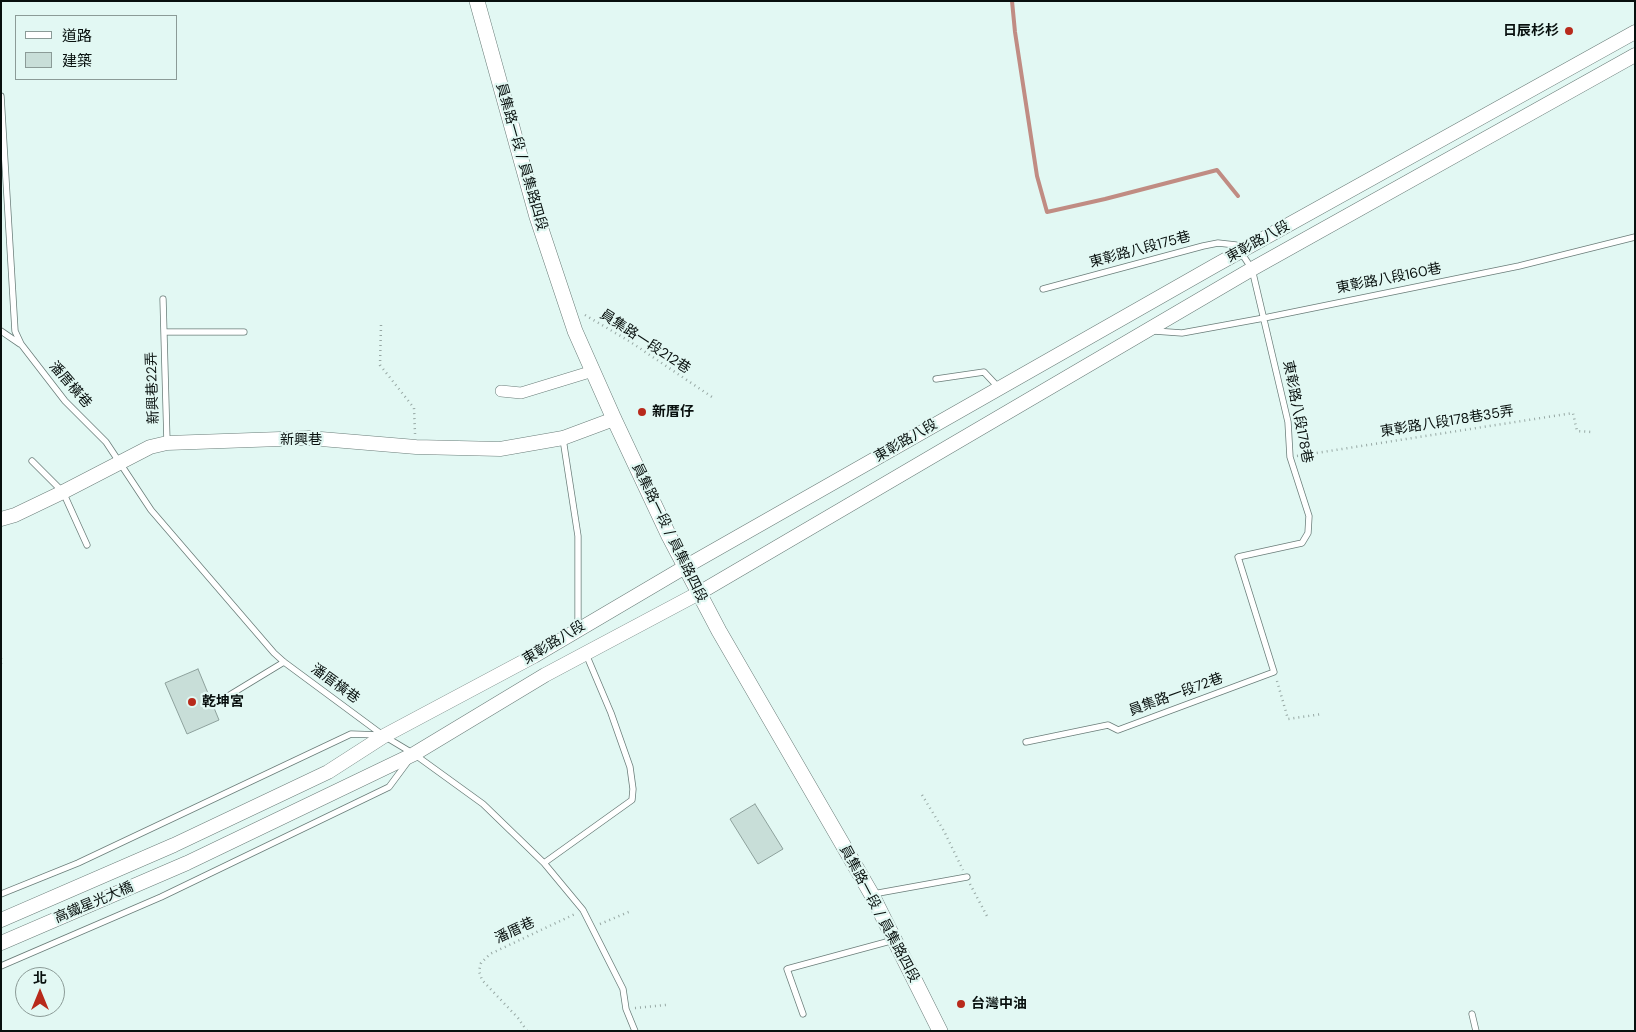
<!DOCTYPE html>
<html>
<head>
<meta charset="utf-8">
<style>
	body { margin:0 }
	#map { position:relative; width:1636px; height:1032px; overflow:hidden; background:#e2f8f3; font-family:"DM Sans","Noto Sans TC",sans-serif }
	canvas { display:block }
	.frame { position:absolute; inset:0; border:2px solid #08100e; pointer-events:none }
	.legend { position:absolute; left:15px; top:15px; width:162px; height:65px; box-sizing:border-box; background:#e2f8f3; border:1px solid #8b9b97; margin:0; padding:6px 9px; list-style:none; font-size:15px; color:#08100e }
	.legend li { display:flex; align-items:center; gap:10px; height:25px }
	.legend b { width:25px; border:1px solid #8b9b97 }
	.north { position:absolute; left:15px; top:967px; width:50px; height:50px; box-sizing:border-box; background:#e2f8f3; border:1px solid #8b9b97; border-radius:50%; rotate:0deg; font-size:14px; font-weight:700; line-height:20px; text-align:center; color:#08100e }
	.north::after { content:''; display:block; margin:auto; width:18px; height:22px; background:#b82a1b; clip-path:polygon(50% 0,100% 100%,50% 72%,0 100%) }
</style>
</head>
<body>
<div id="map">
<canvas width="1636" height="1032"></canvas>
<div class="frame"></div>
<ul class="legend">
<li><b style="height:6px;background:#fff"></b>道路</li>
<li><b style="height:14px;background:#c8ded8"></b>建築</li>
</ul>
<div class="north">北</div>
</div>
<script>
const c = document.querySelector('canvas').getContext('2d');
c.lineJoin = 'round';
const shape = rows => new Path2D(rows.map(r => 'M' + r).join(''));
function stroke(path, color, width, dash) { c.strokeStyle = color; c.lineWidth = width; c.lineCap = dash ? 'butt' : 'round'; c.setLineDash(dash || []); c.stroke(path); }
function paint(path, color) { c.fillStyle = color; c.fill(path, 'evenodd'); }
function label(font, color, halo, rows, align = 'center') {
  c.font = font + ' "DM Sans","Noto Sans TC",sans-serif'; c.lineWidth = 4.5; c.setLineDash([]); c.textBaseline = 'middle'; c.strokeStyle = halo; c.fillStyle = color; for (const [text, x, y, turn = 0] of rows) {
    c.save(); c.translate(x, y); c.rotate((+turn || 0) * Math.PI / 180); c.textAlign = isNaN(turn) ? turn : align; if (halo) c.strokeText(text, 0, 0); c.fillText(text, 0, 0); c.restore();
  }
}
stroke(shape([
	[1012,1,1015,32,1037,176,1047,212,1105,199,1217,170,1238,196]
]), '#c08c83', 4);
const building = shape([
	[198,669,219,720,187,734,165,683,198,669],
	[755,804,783,849,758,864,730,819,755,804]
]);
paint(building, '#c8ded8');
stroke(building, '#8da19c', 1);
const service = shape([
	[1,96,15,331,21,344,65,401,106,442,151,510,274,653,284,662,384,736,414,754,483,804,544,863,583,910,623,989,626,1009,635,1031],
	[163,299,167,442],
	[1,331,20,344],
	[1154,331,1182,333,1264,318,1519,266,1635,237],
	[164,332,244,332],
	[936,379,984,372,999,388],
	[563,439,578,536,578,628],
	[32,461,63,492,87,545],
	[228,696,284,662],
	[1026,742,1108,725,1118,730,1274,672,1238,557,1302,543,1308,533,1309,516,1290,457,1288,422,1252,269,1236,245,1218,243,1203,246,1043,289],
	[544,863,632,800,633,789,630,767,611,713,586,654],
	[1,894,78,863,351,734,379,735],
	[873,894,967,877],
	[1,966,161,897,389,787,409,760],
	[803,1014,787,969,894,940],
	[1472,1014,1476,1031]
]);
const minor = shape([
	[501,391,521,393,593,371]
]);
const tertiary = shape([
	[1,519,15,515,63,492,150,447,167,443,309,438,416,447,500,449,563,438,614,419],
	[1,920,174,845,328,772,384,736,534,656,685,567,1216,265,1635,32],
	[1,943,187,863,414,754,545,675,699,593,1252,269,1635,55]
]);
const secondary = shape([
	[477,1,537,217,575,331,614,419,669,536,719,631,872,895,940,1031]
]);
stroke(service, '#6a7d79', 7);
stroke(minor, '#6a7d79', 12);
stroke(tertiary, '#6a7d79', 15);
stroke(secondary, '#6a7d79', 16);
stroke(shape([
	[585,315,629,341,712,397],
	[381,325,380,365,414,408,415,434],
	[1297,456,1573,413,1577,431,1592,432],
	[1,658,1,667],
	[1277,681,1288,719,1322,714],
	[922,795,944,831,963,870],
	[970,884,988,918],
	[600,924,631,911],
	[635,1008,666,1005],
	[527,1031,518,1018,482,980,479,971,481,963,490,954,575,914]
]), '#97a8a4', 2.5, [1, 4]);
stroke(service, '#fff', 5.5);
stroke(minor, '#fff', 11);
stroke(tertiary, '#fff', 14);
stroke(secondary, '#fff', 15);
for (const [x, y, r, color] of [
	[1569,31,5,"#b82a1b"],
	[642,412,5,"#b82a1b"],
	[192,702,5,"#b82a1b"],
	[961,1004,5,"#b82a1b"]
]) { const dot = new Path2D(); dot.arc(x, y, r, 0, 2 * Math.PI); c.fillStyle = color; c.fill(dot); stroke(dot, '#e2f8f3', 2); }
label('bold 14px', '#08100e', '#e2f8f3', [
	["日辰杉杉",1559,31,"right"],
	["新厝仔",652,412],
	["乾坤宮",202,702],
	["台灣中油",971,1004]
], 'left');
label('14px', '#08100e', '#e2f8f3', [
	["員集路一段 / 員集路四段",521,157,74],
	["東彰路八段",1258,242,-29],
	["東彰路八段175巷",1140,250,-15],
	["東彰路八段160巷",1389,279,-11],
	["員集路一段212巷",645,342,33],
	["潘厝橫巷",70,385,49],
	["新興巷22弄",153,388,-92],
	["東彰路八段178巷",1297,412,79],
	["東彰路八段178巷35弄",1447,422,-9],
	["新興巷",301,440],
	["東彰路八段",906,441,-30],
	["員集路一段 / 員集路四段",669,533,64],
	["東彰路八段",554,643,-31],
	["潘厝橫巷",335,684,36],
	["員集路一段72巷",1176,695,-20],
	["高鐵星光大橋",94,903,-23],
	["員集路一段 / 員集路四段",879,914,62],
	["潘厝巷",515,931,-25]
]);
</script>
</body>
</html>
